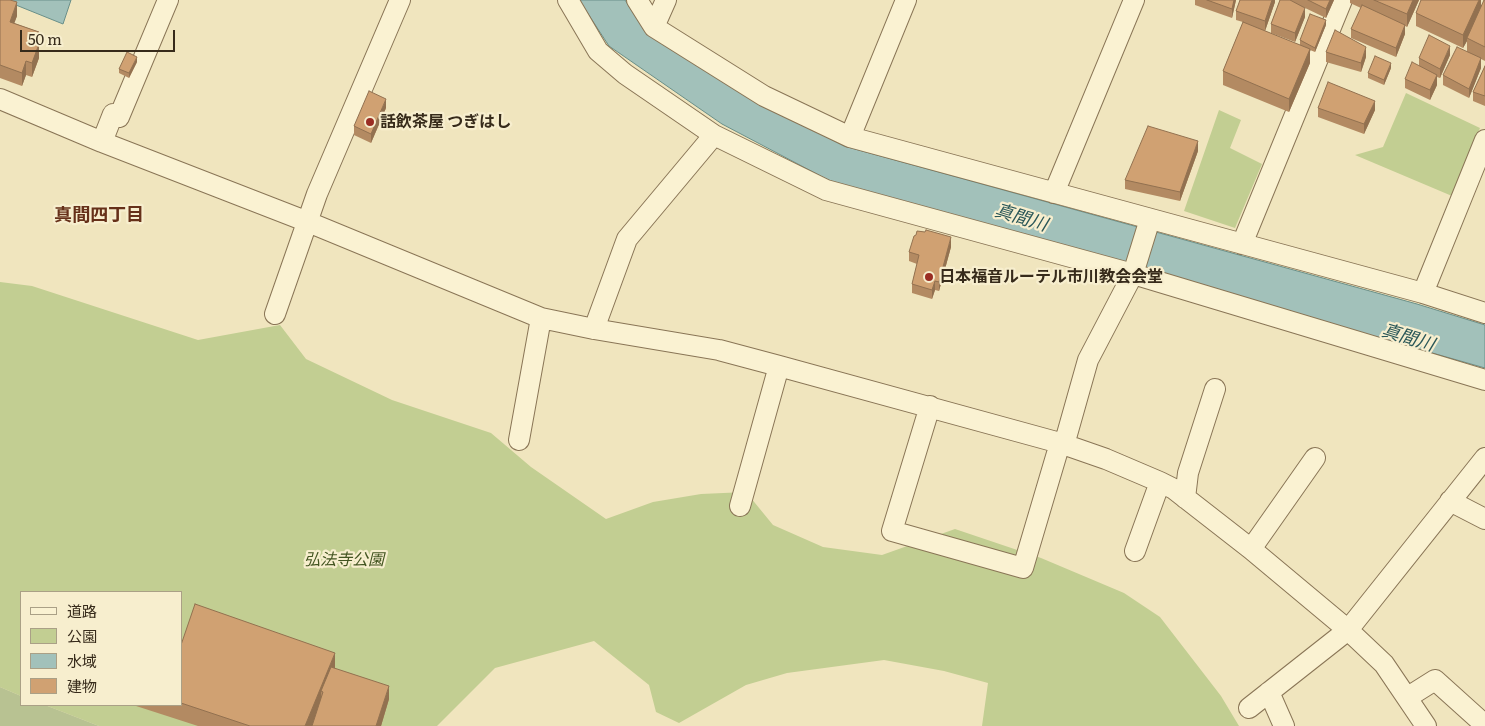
<!DOCTYPE html>
<html>
<head>
<meta charset="utf-8">
<style>
	body { margin:0 }
	#map { position:relative; width:1485px; height:726px; overflow:hidden; background:#f0e5be; font-family:Literata,"Noto Sans JP",serif }
	canvas { display:block }
	.legend { position:absolute; left:20px; top:591px; width:162px; height:115px; box-sizing:border-box; background:#f7eece; border:1px solid #aaa086; margin:0; padding:6px 9px; list-style:none; font-size:15px; color:#372b1b }
	.legend li { display:flex; align-items:center; gap:10px; height:25px }
	.legend b { width:25px; border:1px solid #aaa086 }
	.scale { position:absolute; left:20px; top:30px; width:155px; height:22px; box-sizing:border-box; border:2px solid #372b1b; border-top:0; padding-left:6px; font-size:15px; line-height:18px; white-space:nowrap; color:#372b1b; -webkit-text-stroke:4px #f7eece; paint-order:stroke }
</style>
</head>
<body>
<div id="map">
<canvas width="1485" height="726"></canvas>
<ul class="legend">
<li><b style="height:6px;background:#faf2d2"></b>道路</li>
<li><b style="height:14px;background:#c2ce92"></b>公園</li>
<li><b style="height:14px;background:#a2c1ba"></b>水域</li>
<li><b style="height:14px;background:#d0a172"></b>建物</li>
</ul>
<div class="scale">50 m</div>
</div>
<script>
const c = document.querySelector('canvas').getContext('2d');
c.lineJoin = 'round';
function paint(path, color) { c.fillStyle = color; c.fill(path, 'evenodd'); }
const shape = rows => new Path2D(rows.map(r => 'M' + r).join(''));
function stroke(path, color, width, dash) { c.strokeStyle = color; c.lineWidth = width; c.lineCap = dash ? 'butt' : 'round'; c.setLineDash(dash || []); c.stroke(path); }
function label(font, color, halo, rows, align = 'center') {
  c.font = font + ' Literata,"Noto Sans JP",serif'; c.lineWidth = 4.5; c.setLineDash([]); c.textBaseline = 'middle'; c.strokeStyle = halo; c.fillStyle = color; for (const [text, x, y, turn = 0] of rows) {
    c.save(); c.translate(x, y); c.rotate((+turn || 0) * Math.PI / 180); c.textAlign = isNaN(turn) ? turn : align; if (halo) c.strokeText(text, 0, 0); c.fillText(text, 0, 0); c.restore();
  }
}
paint(shape([
	[1406,93,1480,128,1452,196,1355,155,1383,147],
	[1219,110,1241,120,1230,148,1262,164,1235,228,1184,211],
	[0,282,32,286,198,340,280,325,306,359,392,400,491,433,531,467,606,519,653,502,701,494,746,492,773,525,823,547,882,555,955,529,1041,558,1124,593,1160,617,1221,696,1239,726,982,726,988,683,944,671,884,660,787,673,746,685,679,723,656,712,649,685,594,641,495,668,437,726,99,726,45,705,181,705,181,592,21,592,21,696,0,687]
]), '#c2ce92');
paint(shape([
	[0,687,21,696,21,705,45,705,99,726,0,726]
]), '#b8c292');
const water = shape([
	[6,0,71,0,63,24,6,1,6,0],
	[579,0,625,0,647,34,741,92,844,146,1417,304,1485,325,1485,368,832,182,722,124,609,46,579,0]
]);
paint(water, '#a2c1ba');
stroke(water, '#698f89', 1);
const minor = shape([
	[568,0,598,51,625,74,714,135,826,190,1133,274,1485,380],
	[637,0,654,27,764,96,850,137,1423,293,1485,313],
	[654,27,666,0],
	[0,99,102,142,308,222,541,318,594,329,719,350,779,366,1060,443,1106,459,1160,482,1174,489,1251,549,1348,630,1384,664,1426,726],
	[850,137,906,0],
	[102,142,113,114,119,117,168,0],
	[1054,193,1134,0],
	[1242,244,1342,0],
	[1423,293,1485,140],
	[275,314,317,194,400,0],
	[594,329,627,239,714,135],
	[930,406,892,531,1023,568,1060,443],
	[519,440,541,318],
	[1064,445,1088,360,1133,274,1150,219],
	[1185,498,1188,473,1215,389],
	[1450,501,1485,519],
	[740,506,779,366],
	[1251,549,1315,458],
	[1135,551,1160,482],
	[1269,692,1284,726],
	[1408,697,1435,680,1485,725],
	[1249,708,1348,630,1485,458]
]);
stroke(minor, '#897556', 22);
stroke(minor, '#faf2d2', 20);
paint(shape([
	[0,0,17,16,14,23,39,32,39,58,32,77,26,75,22,86,0,78],
	[1195,0,1236,0,1232,18,1195,5],
	[1275,0,1275,2,1265,31,1300,45,1300,40,1326,25,1315,52,1310,50,1310,63,1289,112,1223,85,1223,71,1243,22,1236,20,1236,11],
	[1280,0,1334,0,1326,18,1303,7,1305,17,1295,42,1271,33,1271,24],
	[1350,0,1419,0,1407,27,1405,26,1405,34,1396,57,1351,38,1351,29,1361,8,1350,3],
	[1481,0,1481,6,1485,0,1485,61,1481,59,1481,68,1469,98,1443,85,1443,75,1467,51,1467,41,1463,48,1416,26,1416,13],
	[1326,52,1366,57,1361,72,1326,62],
	[1450,55,1440,78,1437,77,1437,85,1430,100,1405,88,1405,79,1419,66,1419,58],
	[137,62,129,78,119,73,119,69],
	[1485,66,1485,106,1473,101,1473,92],
	[1391,68,1384,85,1368,78,1368,73],
	[386,108,371,143,354,135,354,126],
	[1318,108,1375,110,1364,134,1318,117],
	[1198,151,1180,201,1125,189,1125,180],
	[916,235,951,247,939,291,935,290,932,299,912,293,912,284,917,264,909,261,909,252],
	[181,645,335,669,389,699,381,726,198,726,133,705,181,705]
]), '#b38a62');
paint(shape([
	[1234,0,1236,0,1232,18,1232,9],
	[1272,0,1275,0,1275,2,1265,31,1265,21],
	[1330,0,1334,0,1326,18,1326,9],
	[1413,0,1419,0,1407,27,1407,14],
	[1479,0,1481,0,1481,8,1467,38,1467,41,1463,48,1463,35],
	[17,2,17,16,10,35,10,22],
	[1305,8,1305,17,1295,42,1295,33],
	[1326,20,1326,25,1315,52,1315,48],
	[1405,25,1405,34,1396,57,1396,48],
	[39,32,39,58,32,77,32,63,35,42],
	[1450,46,1450,55,1440,78,1440,69],
	[1366,47,1366,57,1361,72,1361,63],
	[1310,49,1310,63,1289,112,1289,99],
	[137,57,137,62,129,78,129,73],
	[1481,58,1481,68,1469,98,1469,89],
	[26,61,26,75,22,86,22,73],
	[1391,63,1391,68,1384,85,1384,80],
	[1437,75,1437,85,1430,100,1430,90],
	[386,99,386,108,371,143,371,134],
	[1375,101,1375,110,1364,134,1364,124],
	[1198,141,1198,151,1180,201,1180,192],
	[951,237,951,247,939,291,939,282],
	[935,281,935,290,932,299,932,290],
	[335,653,335,670,323,692,321,691,321,705,312,726,305,726],
	[389,686,389,699,381,726,376,726]
]), '#927150');
const building = shape([
	[0,0,10,0,17,2,10,22,39,32,35,42,39,44,32,63,26,61,22,73,0,65,0,0],
	[1207,0,1234,0,1232,9,1207,0],
	[1240,0,1272,0,1265,21,1236,11,1240,0],
	[1280,0,1290,0,1305,8,1295,33,1271,24,1280,0],
	[1308,0,1330,0,1326,9,1308,0],
	[1374,0,1413,0,1407,14,1374,0],
	[1421,0,1479,0,1463,35,1416,13,1421,0],
	[1484,0,1485,0,1485,47,1467,38,1484,0],
	[1362,5,1405,25,1396,48,1351,29,1362,5],
	[1310,14,1326,20,1315,48,1300,40,1310,14],
	[1243,22,1310,49,1289,99,1223,71,1243,22],
	[1335,30,1366,47,1361,63,1326,52,1335,30],
	[1429,35,1450,46,1440,69,1419,58,1429,35],
	[1457,47,1481,58,1469,89,1443,75,1457,47],
	[127,52,137,57,129,73,119,69,127,52],
	[1375,56,1391,63,1384,80,1368,73,1375,56],
	[1412,62,1437,75,1430,90,1405,79,1412,62],
	[1485,66,1485,96,1473,92,1485,66],
	[1328,82,1375,101,1364,124,1318,108,1328,82],
	[369,91,386,99,371,134,354,126,369,91],
	[1148,126,1198,141,1180,192,1125,180,1148,126],
	[926,230,951,237,939,282,935,281,932,290,912,284,919,255,909,252,914,236,916,235,917,231,925,232,926,230],
	[195,604,335,653,305,726,250,726,181,703,181,645,195,604],
	[331,667,389,686,376,726,312,726,323,692,321,691,331,667]
]);
paint(building, '#d0a172');
stroke(building, '#927150', 1);
for (const [x, y, r, color] of [
	[370,122,5,"#9a2d23"],
	[929,277,5,"#9a2d23"]
]) { const dot = new Path2D(); dot.arc(x, y, r, 0, 2 * Math.PI); c.fillStyle = color; c.fill(dot); stroke(dot, '#f7eece', 2); }
label('bold 16px', '#372b1b', '#f7eece', [
	["話飲茶屋 つぎはし",380,122],
	["日本福音ルーテル市川教会会堂",939,277]
], 'left');
label('italic 16px', '#435521', '#f7eece', [
	["弘法寺公園",344,560]
]);
label('bold 18px', '#663019', '#f7eece', [
	["真間四丁目",99,216]
]);
label('italic 18px', '#2a5758', '#f7eece', [
	["真間川",1021,218,17],
	["真間川",1408,338,17]
]);
</script>
</body>
</html>
